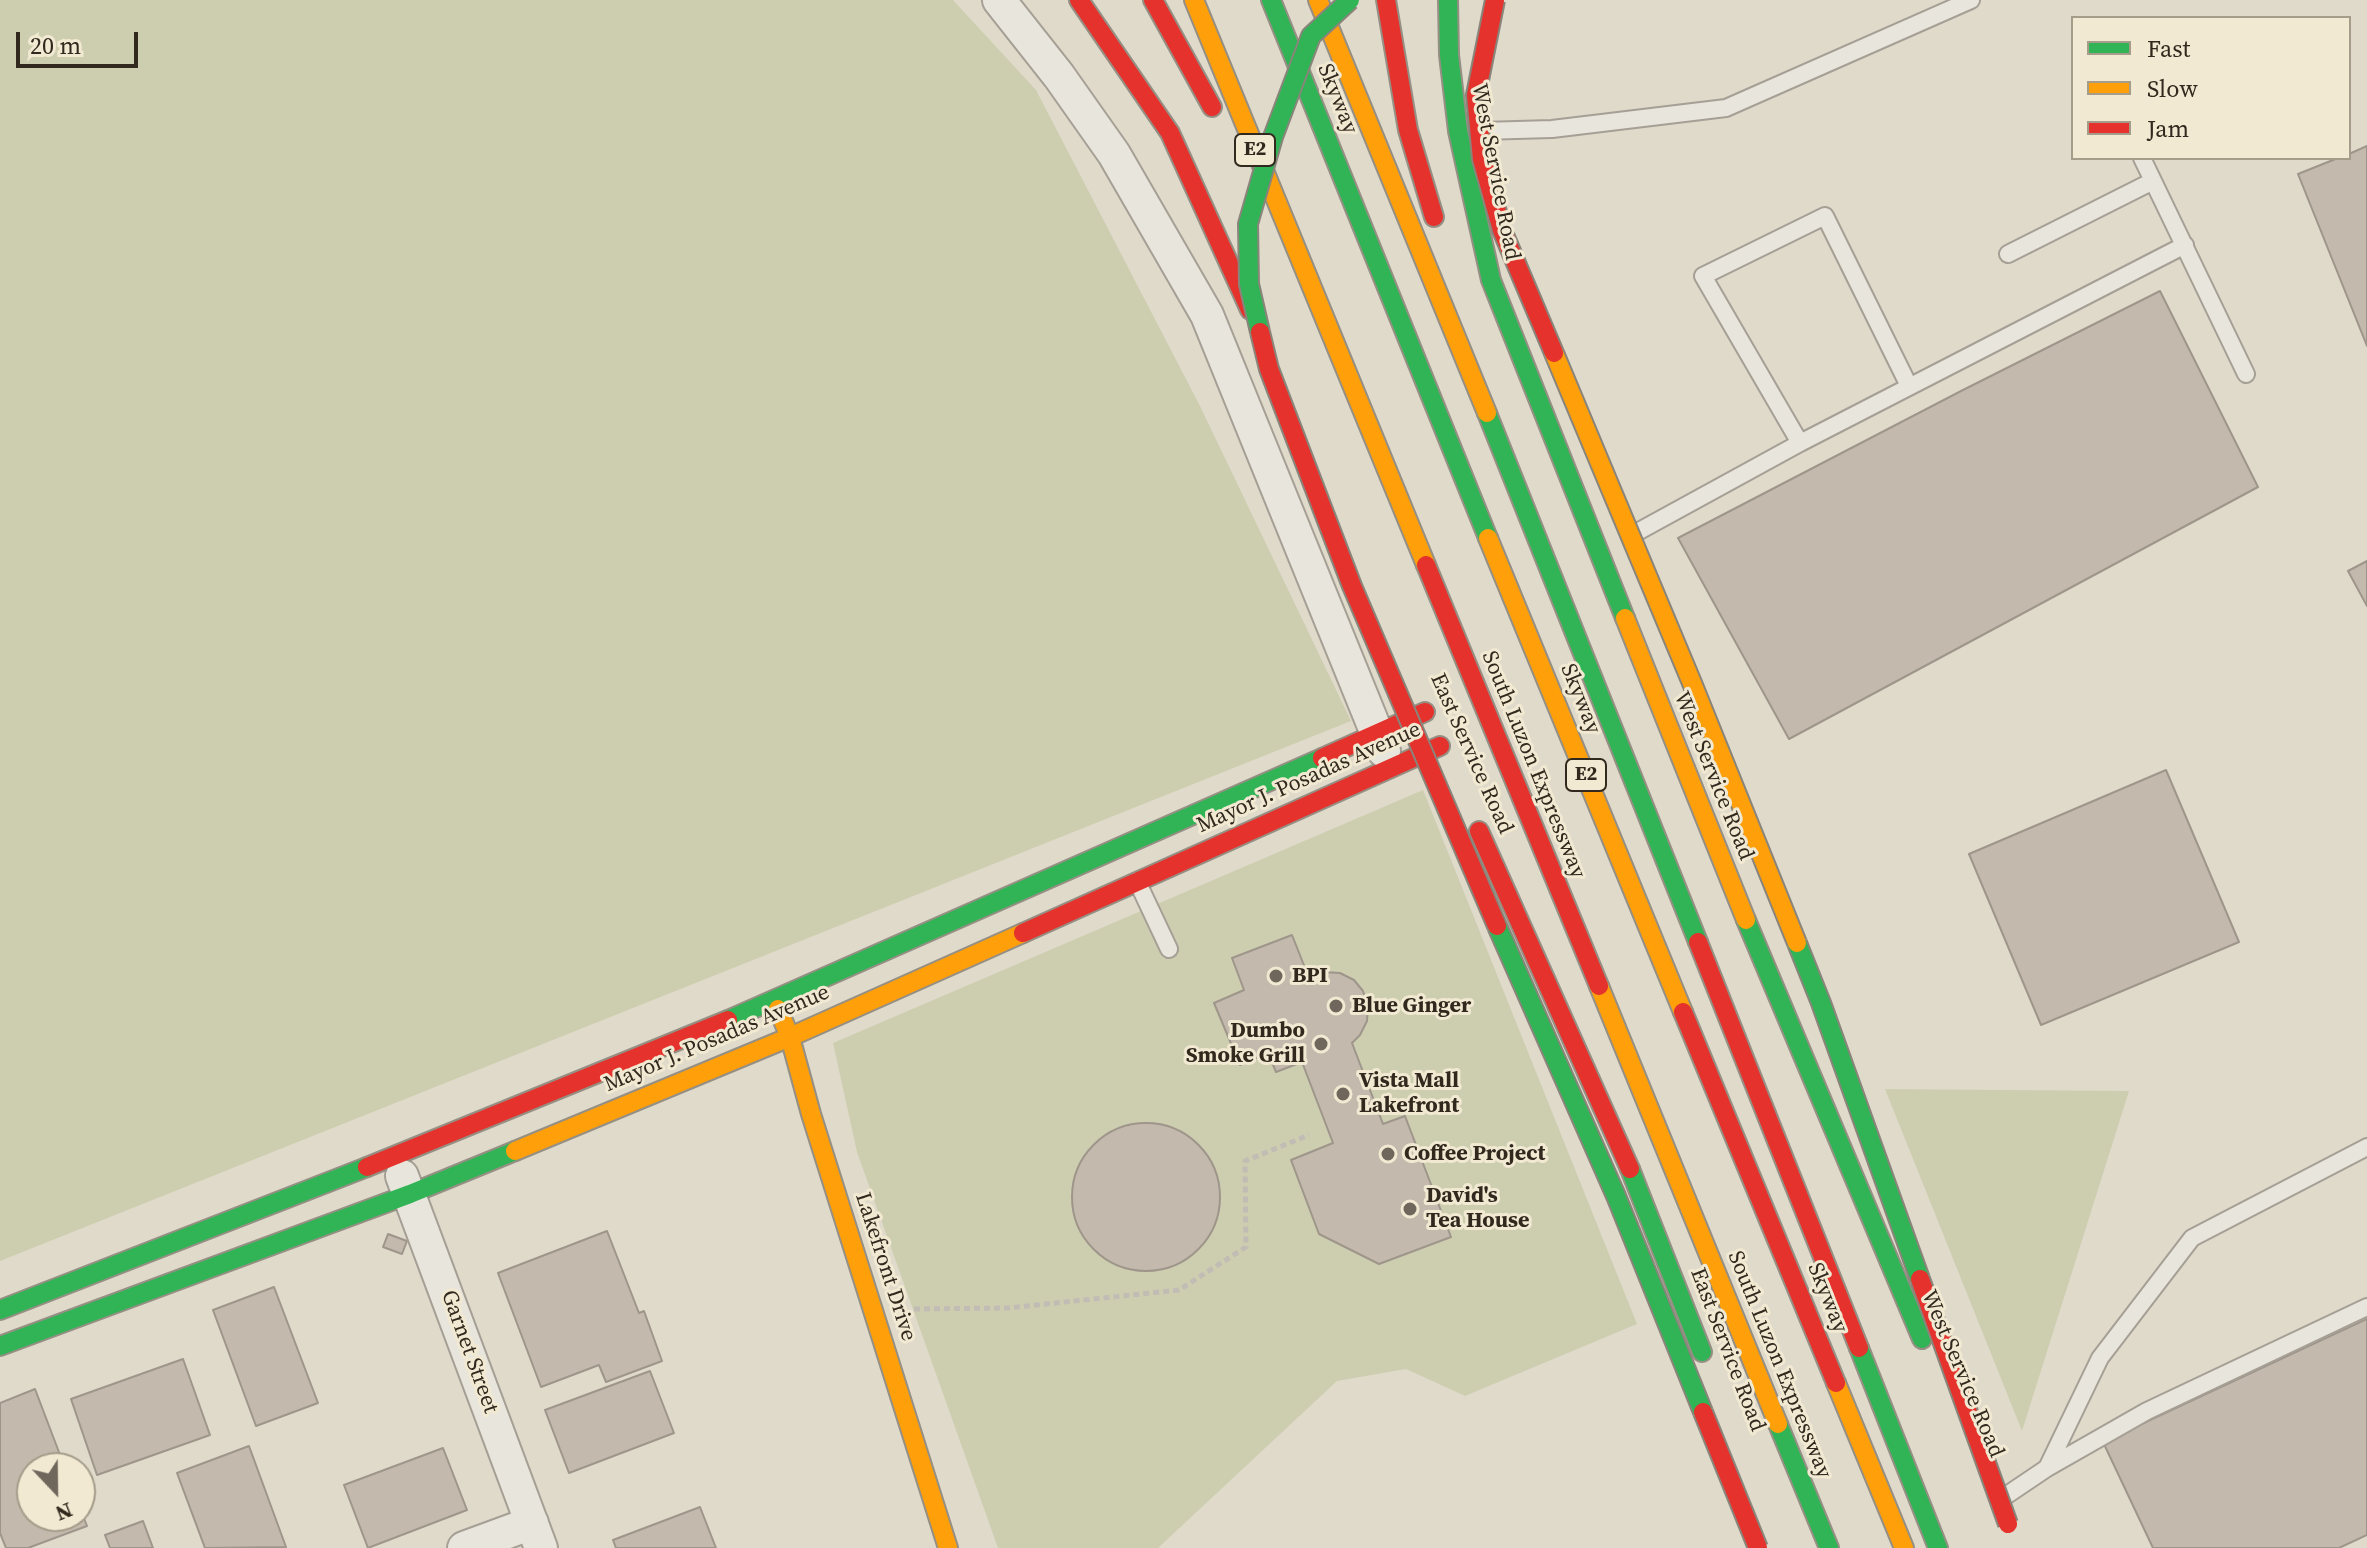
<!DOCTYPE html>
<html>
<head>
<meta charset="utf-8">
<style>
	body { margin:0 }
	#map { position:relative; width:2367px; height:1548px; overflow:hidden; background:#e0dacb; font-family:"Source Serif 4",serif }
	canvas { display:block }
	.legend { position:absolute; left:2071px; top:16px; width:280px; height:144px; box-sizing:border-box; background:#f1e9d2; border:2px solid #a59c8a; margin:0; padding:10px 14px; list-style:none; font-size:24px; color:#32291e }
	.legend li { display:flex; align-items:center; gap:16px; height:40px }
	.legend b { width:40px; border:2px solid #a59c8a }
	.north { position:absolute; left:16px; top:1452px; width:80px; height:80px; box-sizing:border-box; background:#f1e9d2; border:2px solid #a59c8a; border-radius:50%; rotate:158deg; font-size:22px; font-weight:700; line-height:32px; text-align:center; color:#32291e }
	.north::after { content:''; display:block; margin:auto; width:28px; height:36px; background:#6f675b; clip-path:polygon(50% 0,100% 100%,50% 72%,0 100%) }
	.scale { position:absolute; left:16px; top:32px; width:122px; height:36px; box-sizing:border-box; border:4px solid #32291e; border-top:0; padding-left:10px; font-size:24px; line-height:28px; white-space:nowrap; color:#32291e; -webkit-text-stroke:6px #f1e9d2; paint-order:stroke }
</style>
</head>
<body>
<div id="map">
<canvas width="2367" height="1548"></canvas>
<ul class="legend">
<li><b style="height:10px;background:#30b455"></b>Fast</li>
<li><b style="height:10px;background:#ff9f0a"></b>Slow</li>
<li><b style="height:10px;background:#e5322d"></b>Jam</li>
</ul>
<div class="north">N</div>
<div class="scale">20 m</div>
</div>
<script>
const c = document.querySelector('canvas').getContext('2d');
c.lineJoin = 'round';
function paint(path, color) { c.fillStyle = color; c.fill(path, 'evenodd'); }
const shape = rows => new Path2D(rows.map(r => 'M' + r).join(''));
function stroke(path, color, width, dash) { c.strokeStyle = color; c.lineWidth = width; c.lineCap = dash ? 'butt' : 'round'; c.setLineDash(dash || []); c.stroke(path); }
function label(font, color, halo, rows, align = 'center') {
  c.font = font + ' "Source Serif 4",serif'; c.lineWidth = 6; c.setLineDash([]); c.textBaseline = 'middle'; c.strokeStyle = halo; c.fillStyle = color; for (const [text, x, y, turn = 0] of rows) {
    c.save(); c.translate(x, y); c.rotate((+turn || 0) * Math.PI / 180); c.textAlign = isNaN(turn) ? turn : align; if (halo) c.strokeText(text, 0, 0); c.fillText(text, 0, 0); c.restore();
  }
}
paint(shape([
	[0,0,953,0,1036,90,1200,406,1351,721,0,1261],
	[1423,790,1637,1324,1465,1396,1406,1369,1337,1381,1158,1548,998,1548,857,1152,833,1043],
	[1885,1089,2129,1091,2022,1431]
]), '#cdceb0');
const building = shape([
	[2367,146,2367,346,2298,174,2338,158,2349,158,2349,154,2367,146],
	[2160,291,2258,487,1789,739,1678,538,1963,390,2160,291],
	[2367,561,2367,606,2348,571,2367,561],
	[2166,770,2239,942,2041,1025,1969,854,2166,770],
	[1292,935,1309,978,1324,972,1340,973,1354,980,1363,991,1368,1006,1367,1021,1360,1035,1352,1043,1383,1124,1405,1116,1451,1237,1379,1264,1319,1234,1291,1160,1333,1143,1302,1062,1276,1072,1268,1053,1240,1065,1214,1003,1244,990,1232,958,1292,935],
	'1072 1197a74 74 0 1 1 148 0a74 74 0 1 1-148 0Z',
	[607,1231,639,1313,644,1311,662,1361,606,1382,599,1365,541,1387,498,1273,607,1231],
	[388,1234,407,1241,402,1254,383,1247,388,1234],
	[274,1287,318,1403,256,1426,213,1310,274,1287],
	[2367,1319,2367,1535,2339,1548,2153,1548,2103,1442,2367,1319],
	[183,1359,210,1435,97,1475,71,1399,183,1359],
	[650,1371,674,1433,569,1473,545,1410,650,1371],
	[35,1389,65,1468,32,1468,32,1516,80,1516,80,1508,87,1526,28,1548,6,1548,0,1533,0,1403,35,1389],
	[249,1446,286,1547,205,1548,177,1473,249,1446],
	[443,1448,467,1510,368,1548,344,1485,443,1448],
	[700,1507,716,1548,616,1548,613,1540,700,1507],
	[143,1521,153,1548,110,1548,105,1535,143,1521]
]);
paint(building, '#c3b9ac');
stroke(building, '#9f968b', 2);
const lane = shape([
	[1481,131,1552,129,1726,108,1971,0],
	[2142,158,2246,374],
	[2008,254,2153,181],
	[1800,443,1703,276,1825,216,1909,386],
	[1630,536,1800,443,2185,245],
	[1137,881,1169,949],
	[2047,1468,2147,1411,2367,1307],
	[2001,1499,2047,1468,2100,1358,2192,1238,2367,1147]
]);
const street = shape([
	[999,0,1059,76,1114,154,1207,315,1384,751],
	[402,1176,541,1548],
	[464,1548,532,1523]
]);
const fast = shape([
	[1271,0,1488,538],
	[1448,0,1449,55,1458,131,1491,280,1625,618],
	[1487,413,1698,942],
	[1746,920,1922,1339],
	[728,1020,1322,758],
	[1630,1169,1702,1352],
	[0,1310,367,1167],
	[0,1346,410,1194,515,1151],
	[1859,1348,1938,1548],
	[1778,1424,1829,1548]
]);
const slow = shape([
	[1194,0,1426,565],
	[1318,0,1487,413],
	[1488,538,1683,1012],
	[1625,618,1746,920],
	[1599,986,1778,1424],
	[778,1009,790,1037,811,1114,948,1548],
	[515,1151,790,1037,1023,933],
	[1836,1383,1904,1548]
]);
const jam = shape([
	[1079,0,1170,133,1250,310],
	[1153,0,1212,107],
	[1386,0,1408,130,1434,217],
	[1426,565,1599,986],
	[1322,758,1425,712],
	[1479,831,1630,1169],
	[1023,933,1440,746],
	[1698,942,1859,1348],
	[1683,1012,1836,1383],
	[367,1167,728,1020]
]);
stroke(lane, '#a59f95', 20);
stroke(street, '#a59f95', 36);
stroke(fast, '#958f84', 22);
stroke(slow, '#958f84', 22);
stroke(jam, '#958f84', 22);
stroke(shape([
	[914,1309,1008,1308,1179,1290,1246,1247,1245,1161,1309,1135]
]), '#c1bcb4', 5, [6, 4]);
stroke(lane, '#e8e5dc', 16);
stroke(street, '#e8e5dc', 32);
stroke(fast, '#30b455', 18);
stroke(slow, '#ff9f0a', 18);
stroke(jam, '#e5322d', 18);
const fastBridge = shape([
	[1260,332,1249,284,1248,224,1273,137,1311,36,1350,0],
	[1497,926,1616,1196,1703,1412],
	[1797,943,1821,1003,1920,1279]
]);
const slowBridge = shape([
	[1554,353,1692,683,1797,943]
]);
const jamBridge = shape([
	[1495,0,1476,95,1482,159,1502,230,1554,353],
	[1260,332,1269,369,1352,586,1497,926],
	[1920,1279,2008,1524],
	[1703,1412,1758,1548]
]);
stroke(fastBridge, '#8a857b', 22, []);
stroke(slowBridge, '#8a857b', 22, []);
stroke(jamBridge, '#8a857b', 22, []);
stroke(fastBridge, '#30b455', 18);
stroke(slowBridge, '#ff9f0a', 18);
stroke(jamBridge, '#e5322d', 18);
for (const [x, y, r, color] of [
	[1276,976,8,"#6f675b"],
	[1336,1006,8,"#6f675b"],
	[1321,1044,8,"#6f675b"],
	[1343,1094,8,"#6f675b"],
	[1388,1154,8,"#6f675b"],
	[1410,1209,8,"#6f675b"]
]) { const dot = new Path2D(); dot.arc(x, y, r, 0, 2 * Math.PI); c.fillStyle = color; c.fill(dot); stroke(dot, '#f1e9d2', 3); }
for (const [x, y, w] of [
	[1255,150,40],
	[1586,775,40]
]) { const box = new Path2D(); box.roundRect(x - w / 2, y - 16, w, 32, 6); c.fillStyle = '#f1e9d2'; c.fill(box); stroke(box, '#32291e', 2); }
label('bold 20px', '#32291e', null, [
	["E2",1255,150],
	["E2",1586,775]
]);
label('22px', '#32291e', '#f1e9d2', [
	["Skyway",1337,99,68],
	["West Service Road",1495,172,79],
	["Skyway",1580,699,68],
	["East Service Road",1471,754,66],
	["South Luzon Expressway",1533,765,68],
	["West Service Road",1713,776,68],
	["Mayor J. Posadas Avenue",1309,778,-24],
	["Mayor J. Posadas Avenue",717,1039,-23],
	["Lakefront Drive",885,1267,72],
	["Skyway",1827,1298,68],
	["East Service Road",1727,1350,69],
	["Garnet Street",469,1352,70],
	["South Luzon Expressway",1779,1365,68],
	["West Service Road",1962,1374,67]
]);
label('bold 22px', '#32291e', '#f1e9d2', [
	["BPI",1292,976],
	["Blue Ginger",1352,1006],
	["Dumbo",1305,1031,"right"],
	["Smoke Grill",1305,1056,"right"],
	["Vista Mall",1359,1081],
	["Lakefront",1359,1106],
	["Coffee Project",1404,1154],
	["David's",1426,1196],
	["Tea House",1426,1221]
], 'left');
</script>
</body>
</html>
